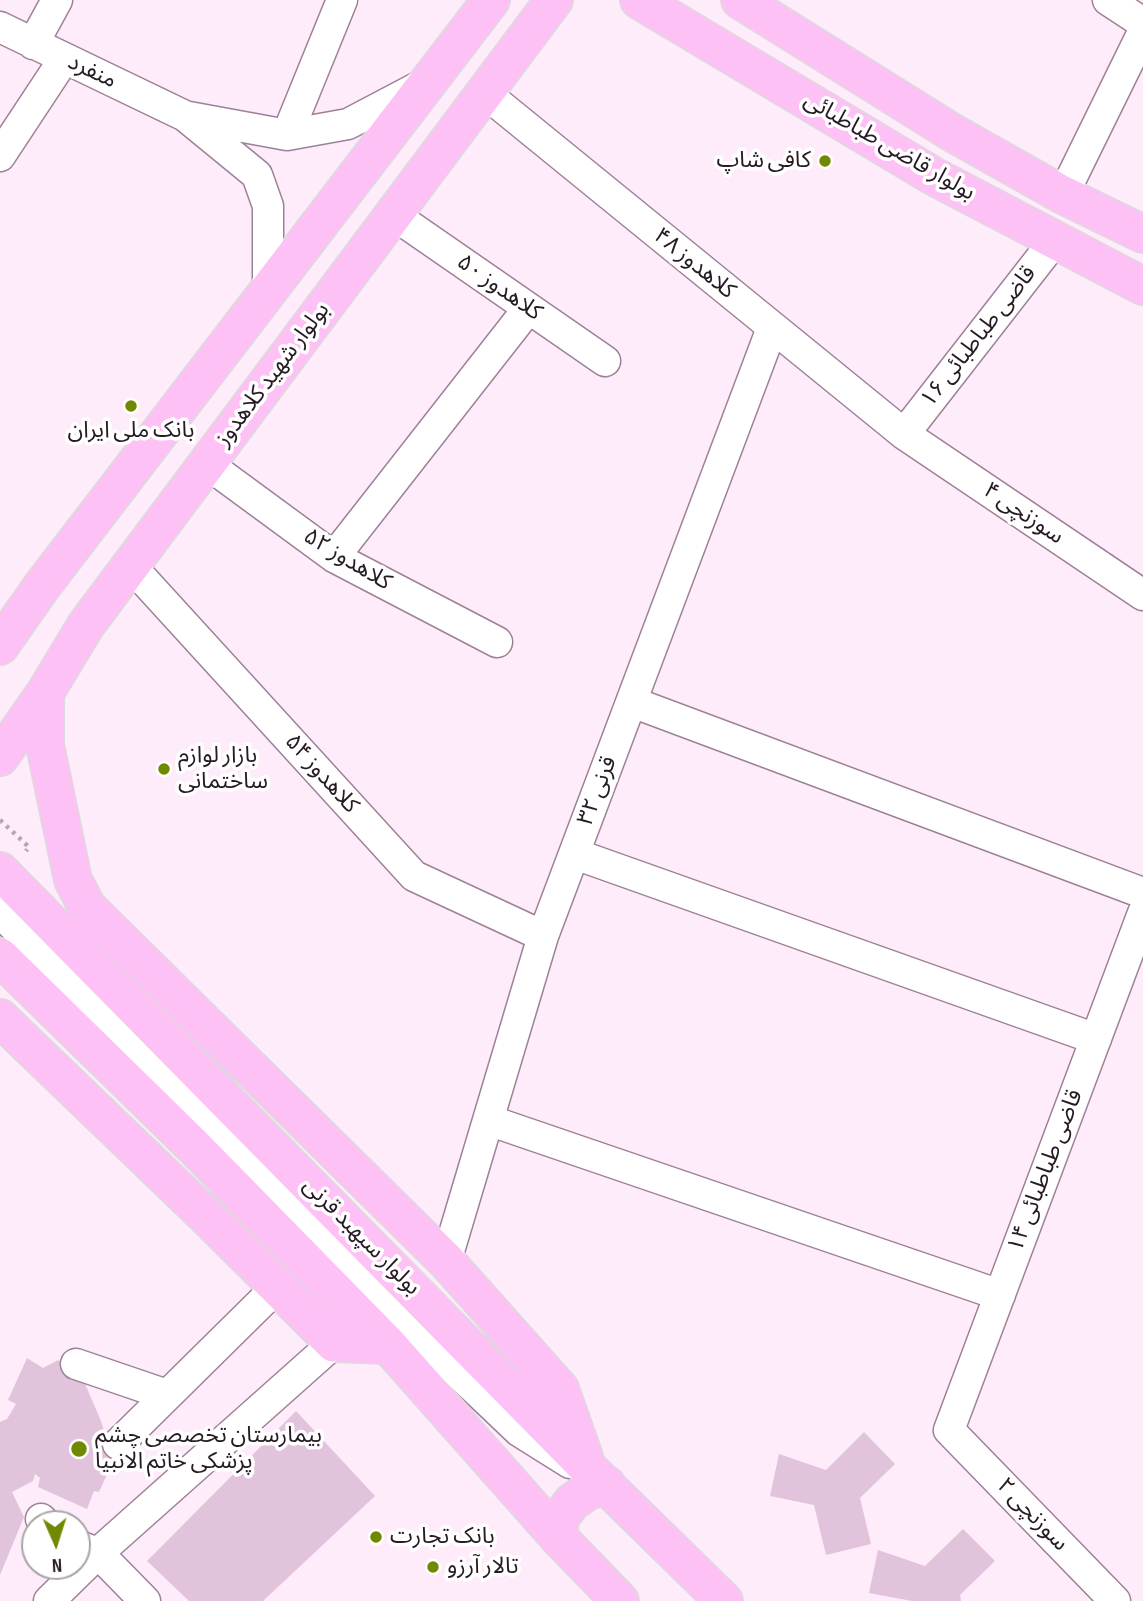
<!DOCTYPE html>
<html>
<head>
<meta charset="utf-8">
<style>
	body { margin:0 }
	#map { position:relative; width:1143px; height:1601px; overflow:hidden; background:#ffecfb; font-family:"Sofia Sans Condensed",sans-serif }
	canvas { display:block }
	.north { position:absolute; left:21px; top:1510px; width:70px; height:70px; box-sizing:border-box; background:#fff; border:2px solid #a8a4a7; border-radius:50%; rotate:177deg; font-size:19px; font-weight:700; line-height:28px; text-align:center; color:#261b24 }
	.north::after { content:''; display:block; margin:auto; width:24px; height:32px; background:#6f8a00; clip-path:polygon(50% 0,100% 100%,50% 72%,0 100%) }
</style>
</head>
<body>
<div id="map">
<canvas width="1143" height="1601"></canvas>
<div class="north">N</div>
</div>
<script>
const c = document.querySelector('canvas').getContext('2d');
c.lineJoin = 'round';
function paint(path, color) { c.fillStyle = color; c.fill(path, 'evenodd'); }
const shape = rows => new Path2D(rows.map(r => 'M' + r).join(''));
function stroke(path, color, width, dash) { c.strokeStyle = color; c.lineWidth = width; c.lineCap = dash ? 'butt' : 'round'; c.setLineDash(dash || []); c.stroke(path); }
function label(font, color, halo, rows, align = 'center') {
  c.font = font + ' "Sofia Sans Condensed","Noto Sans Arabic",sans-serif'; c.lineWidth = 7; c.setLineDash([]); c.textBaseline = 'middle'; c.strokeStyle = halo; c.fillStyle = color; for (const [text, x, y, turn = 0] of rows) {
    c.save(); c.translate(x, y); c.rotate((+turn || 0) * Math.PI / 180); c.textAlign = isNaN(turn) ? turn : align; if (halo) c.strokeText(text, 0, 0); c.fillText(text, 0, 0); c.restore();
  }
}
paint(shape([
	[27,1358,43,1368,58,1360,83,1379,101,1421,113,1461,99,1492,94,1491,87,1509,38,1487,40,1478,35,1474,33,1481,12,1492,24,1517,0,1575,0,1422,7,1419,16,1404,8,1400],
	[296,1411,375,1496,263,1601,189,1601,147,1561],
	[864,1432,895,1464,860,1498,871,1544,826,1555,814,1505,770,1496,779,1454,826,1470],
	[963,1529,995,1561,960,1595,961,1601,912,1601,869,1593,878,1550,925,1566]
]), '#e1c3dc');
const minor = shape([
	[1108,0,1143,23],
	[0,27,185,116,257,175,268,206,268,292],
	[33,44,57,0],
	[485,93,904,434,1143,595],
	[189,117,287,135,348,124,424,84],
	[287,135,342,0],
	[0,156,64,59],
	[1063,195,1143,32],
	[394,215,605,361],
	[904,434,1055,240],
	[206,463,334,557,497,642],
	[334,557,528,309],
	[131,566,414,876,543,936],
	[632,702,1143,893],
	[575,854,1096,1039],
	[0,912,331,1252,519,1431,570,1463],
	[488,1120,1000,1295],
	[446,1261,543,936,772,328],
	[76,1364,167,1395],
	[118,1444,277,1287],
	[41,1519,46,1524],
	[79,1546,98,1553,145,1601],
	[49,1601,98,1553,334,1343],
	[1115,1601,949,1430,1143,913]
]);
const major = shape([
	[639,0,935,177,1143,286],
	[740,0,953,133,1063,195,1143,234],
	[0,646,42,586,491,0],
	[45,693,45,745,73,880,87,907,446,1261,560,1389,584,1457],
	[0,757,45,693,86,625,554,0],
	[0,871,587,1467,724,1601],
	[0,957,193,1146,388,1345,558,1537,620,1601],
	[0,1018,205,1215,334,1343,388,1345],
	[558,1537,560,1518,572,1502,588,1491,607,1485]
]);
stroke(minor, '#9d8199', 33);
stroke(major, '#dcdbdc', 40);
stroke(shape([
	[0,820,29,847,26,851]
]), '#b6a6b3', 4.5, [3.5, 5]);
stroke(minor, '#fff', 30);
stroke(major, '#fdc1f5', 37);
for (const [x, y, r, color] of [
	[825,161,7,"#6f8a00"],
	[131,406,7,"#6f8a00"],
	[164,769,7,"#6f8a00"],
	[79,1449,9,"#6f8a00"],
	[376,1537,7,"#6f8a00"],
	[433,1567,7,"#6f8a00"]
]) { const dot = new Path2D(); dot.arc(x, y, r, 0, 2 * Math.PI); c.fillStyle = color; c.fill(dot); stroke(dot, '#fff', 2.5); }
label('23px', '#261b24', '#fff', [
	["منفرد",92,72,25],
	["بولوار قاضی طباطبائی",889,147,30],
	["کلاهدوز ۴۸",694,264,39],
	["کلاهدوز ۵۰",499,288,35],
	["قاضی طباطبائی ۱۶",979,337,-52],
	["بولوار شهید کلاهدوز",273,375,-53],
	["سوزنچی ۴",1023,514,34],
	["کلاهدوز ۵۲",347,560,31],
	["کلاهدوز ۵۴",321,774,48],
	["قرنی ۳۲",598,791,-69],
	["قاضی طباطبائی ۱۴",1046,1171,-69],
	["بولوار سپهبد قرنی",361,1237,45],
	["سوزنچی ۲",1032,1515,46]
]);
label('23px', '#261b24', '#fff', [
	["کافی شاپ",811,161,"right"],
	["بانک ملی ایران",131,431,"center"],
	["بازار لوازم",178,756],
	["ساختمانی",178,782],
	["بیمارستان تخصصی چشم",95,1436],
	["پزشکی خاتم الانبیا",95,1462],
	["بانک تجارت",390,1537],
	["تالار آرزو",447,1567]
], 'left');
</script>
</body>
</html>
